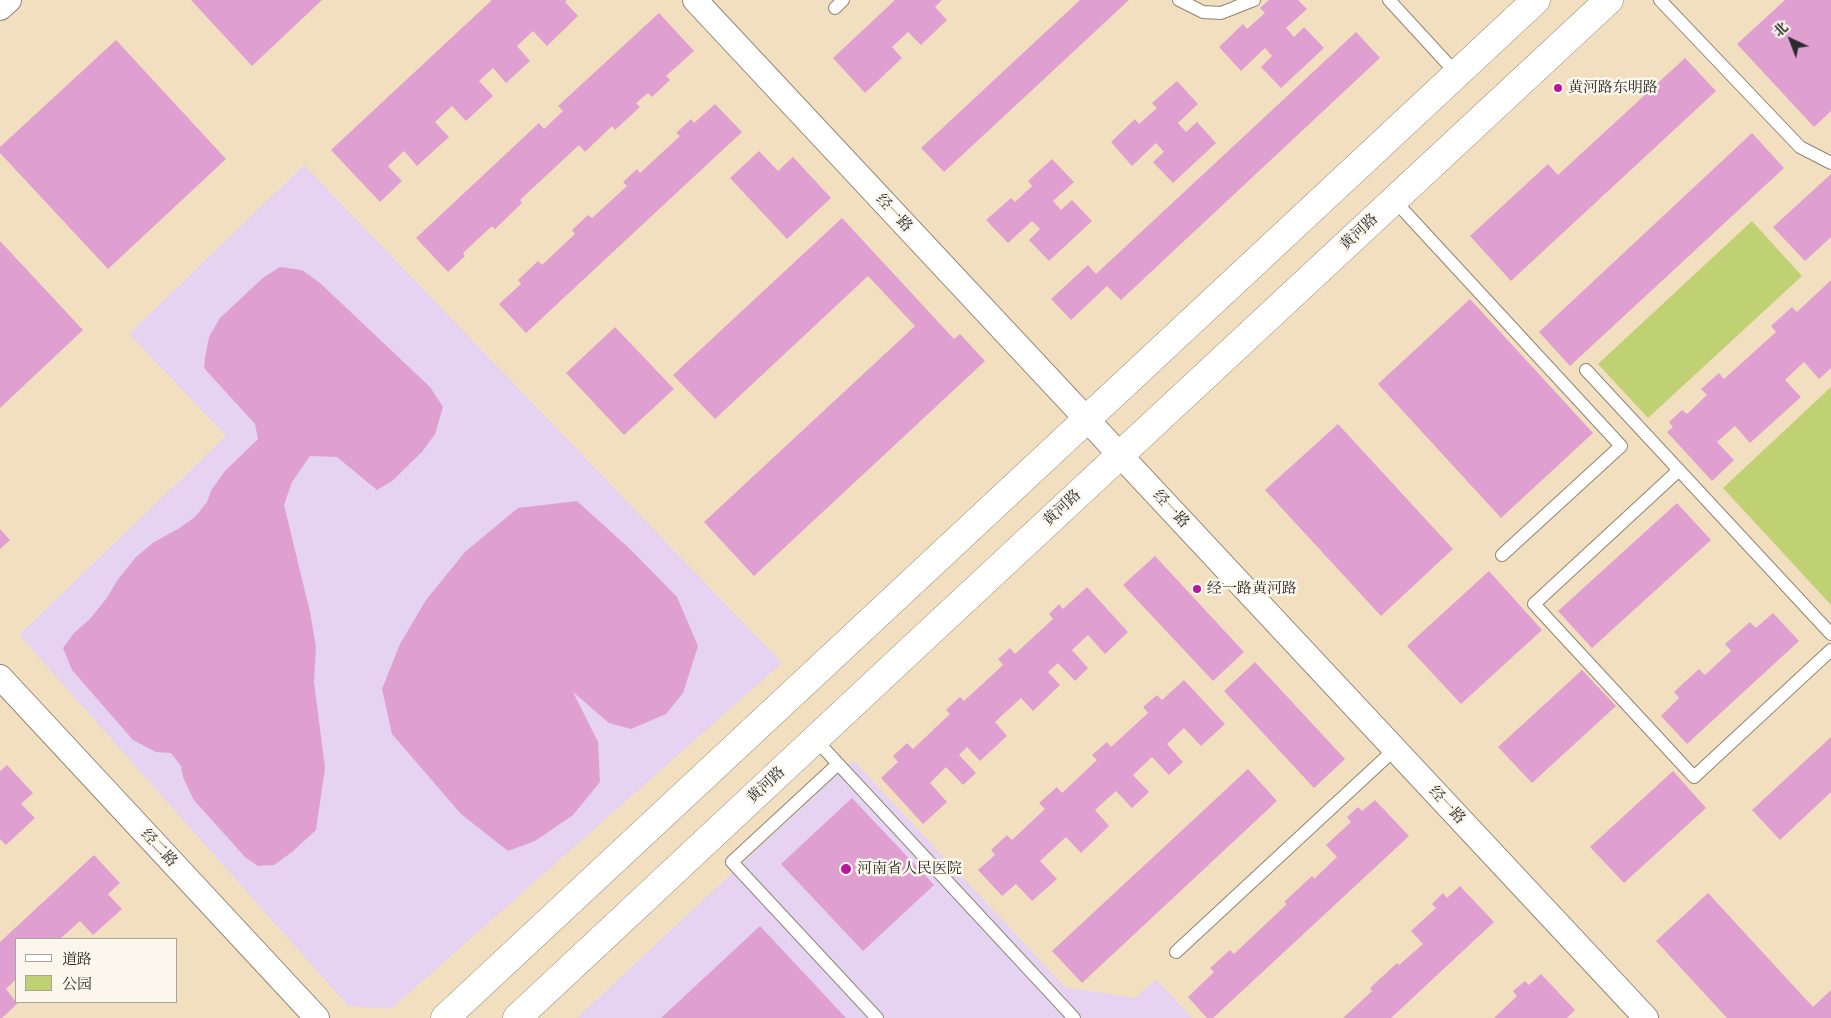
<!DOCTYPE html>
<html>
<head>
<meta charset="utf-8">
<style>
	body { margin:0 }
	#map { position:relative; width:1831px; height:1018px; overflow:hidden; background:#f2dfc0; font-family:"Libre Caslon Text","Noto Serif SC",serif }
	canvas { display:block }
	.legend { position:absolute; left:15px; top:938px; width:162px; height:65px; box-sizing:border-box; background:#fbf7ec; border:1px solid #a8a59f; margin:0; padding:6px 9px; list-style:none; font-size:15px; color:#2b2b2b }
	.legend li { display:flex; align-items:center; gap:10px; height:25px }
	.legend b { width:25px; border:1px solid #a8a59f }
	.north { position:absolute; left:1766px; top:15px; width:50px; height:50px; -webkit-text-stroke:4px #fbf7ec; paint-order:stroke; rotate:317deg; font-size:14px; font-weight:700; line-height:20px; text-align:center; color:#2b2b2b }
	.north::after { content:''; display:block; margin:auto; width:18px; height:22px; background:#2b2b2b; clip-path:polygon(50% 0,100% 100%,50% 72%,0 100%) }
</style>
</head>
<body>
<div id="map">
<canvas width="1831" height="1018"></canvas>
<ul class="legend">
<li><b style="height:6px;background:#fff"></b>道路</li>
<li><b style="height:14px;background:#c0d173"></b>公园</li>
</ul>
<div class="north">北</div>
</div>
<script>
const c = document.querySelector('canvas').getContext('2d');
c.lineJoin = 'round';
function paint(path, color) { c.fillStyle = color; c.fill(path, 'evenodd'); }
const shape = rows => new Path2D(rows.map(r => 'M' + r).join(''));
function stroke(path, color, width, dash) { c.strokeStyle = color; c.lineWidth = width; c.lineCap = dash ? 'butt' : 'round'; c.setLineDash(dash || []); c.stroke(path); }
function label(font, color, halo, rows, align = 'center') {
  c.font = font + ' "Libre Caslon Text","Noto Serif SC",serif'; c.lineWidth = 5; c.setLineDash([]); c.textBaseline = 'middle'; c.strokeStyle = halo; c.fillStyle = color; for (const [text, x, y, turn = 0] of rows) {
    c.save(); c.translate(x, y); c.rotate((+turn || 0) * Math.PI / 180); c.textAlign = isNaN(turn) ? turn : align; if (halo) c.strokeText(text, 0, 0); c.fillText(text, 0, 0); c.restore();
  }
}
paint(shape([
	[304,165,782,663,391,1009,348,1006,19,635,226,436,129,334],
	[853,760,1065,987,1135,998,1156,979,1192,1018,577,1018]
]), '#e5d3f1');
paint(shape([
	[1752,221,1802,276,1648,418,1598,364],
	[1831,387,1831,605,1723,488]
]), '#c0d173');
paint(shape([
	[191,0,322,0,252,66],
	[492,0,567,0,565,2,578,16,547,46,533,31,517,46,530,61,506,83,493,68,479,81,493,96,466,121,452,106,435,122,449,137,417,166,404,151,388,166,402,181,380,202,331,150],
	[895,0,942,0,935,7,947,20,921,45,908,32,892,47,902,58,865,93,833,58],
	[1080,0,1129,0,944,172,921,148],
	[1269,0,1298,0,1307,9,1286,28,1294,37,1304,27,1324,48,1281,88,1261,67,1272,56,1265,48,1241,71,1219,47,1243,24,1247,29,1265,13,1260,8],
	[1785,0,1831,0,1831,111,1814,127,1737,44],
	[659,13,694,51,666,76,670,80,652,97,648,93,636,103,640,107,615,130,612,126,585,152,579,145,520,200,522,203,495,229,492,226,463,253,465,256,448,272,416,238,539,123,544,129,563,111,558,106],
	[1356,32,1380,58,1121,300,1107,286,1071,320,1051,299,1088,265,1096,274],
	[116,40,226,159,108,269,0,153,0,147],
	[1685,58,1716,91,1511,281,1470,236,1548,164,1558,175],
	[1177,81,1198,104,1178,123,1186,132,1197,122,1216,143,1173,183,1153,162,1164,152,1156,143,1132,166,1111,142,1135,119,1139,124,1157,108,1152,103],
	[715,104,742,132,526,333,499,304,521,284,518,280,538,261,542,265,575,234,572,230,588,215,592,218,627,186,623,182,637,169,640,173,680,136,676,133,691,119,694,123],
	[1752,133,1784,168,1570,366,1539,332],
	[759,151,778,171,793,157,831,198,787,239,730,178],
	[1052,159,1074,182,1053,201,1061,210,1072,200,1092,221,1049,261,1029,240,1040,229,1032,221,1008,243,986,220,1011,198,1015,202,1032,186,1028,181],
	[1831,174,1831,237,1805,261,1773,227],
	[842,218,954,339,960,334,985,361,754,576,704,522,915,326,868,276,715,419,673,375],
	[0,241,83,330,0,408],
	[280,267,302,270,320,283,430,387,443,407,435,434,422,452,392,481,377,490,337,457,310,456,292,482,284,505,310,612,316,647,314,682,325,768,316,830,292,852,274,865,258,866,245,857,193,799,183,777,181,766,171,753,156,752,133,740,72,670,63,648,74,633,89,620,106,599,119,578,136,557,154,542,178,529,195,517,207,502,212,489,225,471,258,439,255,424,204,368,205,358,209,337,220,318,264,277],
	[1831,280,1831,368,1819,379,1804,362,1785,380,1801,397,1750,443,1735,426,1717,442,1734,460,1712,481,1667,432,1673,427,1669,422,1682,410,1687,414,1707,395,1701,389,1719,373,1724,379,1776,332,1771,326,1792,307,1797,312],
	[1470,299,1593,433,1501,518,1378,384],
	[615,327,674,389,624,435,566,373],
	[1338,424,1453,549,1381,616,1265,490],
	[577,501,631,550,677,597,698,646,683,693,666,714,631,729,609,723,573,692,598,742,600,782,573,815,535,841,508,851,461,814,392,734,382,689,400,644,426,600,465,552,518,508],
	[1677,503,1711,540,1592,648,1558,611],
	[0,529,10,540,0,549],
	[1155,556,1244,652,1213,681,1123,585],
	[1489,571,1542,630,1461,704,1407,646],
	[1087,587,1128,632,1105,654,1088,635,1072,650,1088,668,1075,681,1058,663,1048,672,1060,685,1033,711,1021,698,995,722,1007,736,980,761,967,747,959,755,976,773,963,785,946,767,930,783,947,802,923,824,881,778,898,762,893,756,907,743,913,749,950,714,946,710,960,697,964,701,1003,665,998,659,1010,648,1015,654,1053,619,1049,614,1059,604,1063,609],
	[1773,613,1799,641,1687,744,1661,716,1679,698,1674,692,1699,669,1705,675,1731,651,1725,644,1750,622,1756,628],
	[1255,662,1345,759,1314,788,1224,691],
	[1582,670,1616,706,1532,783,1498,747],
	[1184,680,1225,724,1201,746,1184,728,1167,744,1183,762,1169,775,1152,757,1133,775,1149,792,1132,808,1116,791,1095,810,1109,826,1081,853,1066,837,1040,861,1057,879,1032,901,1016,884,1002,896,978,870,995,855,991,850,1007,835,1012,840,1045,809,1039,803,1057,787,1062,793,1097,760,1092,755,1107,742,1111,747,1148,713,1143,707,1157,695,1162,700],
	[1831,737,1831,792,1780,840,1752,810],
	[7,765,33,793,21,804,35,818,6,845,0,839,0,771],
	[1248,769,1277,801,1082,983,1052,951],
	[1673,771,1706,808,1624,883,1590,847],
	[852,798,934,885,863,951,781,864],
	[1375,800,1409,836,1213,1018,1207,1018,1188,997,1214,972,1210,968,1230,950,1234,954,1287,904,1284,902,1312,876,1314,879,1337,857,1326,845,1351,822,1347,817,1358,807,1362,811],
	[94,855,120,883,108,894,122,909,93,935,80,921,60,939,16,939,16,979,6,989,16,1002,19,1002,2,1018,0,1018,0,942],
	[1460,886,1494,922,1391,1018,1343,1018,1372,991,1370,988,1397,963,1399,965,1423,944,1411,931,1436,908,1432,904,1443,893,1447,898],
	[1708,893,1813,1007,1831,990,1831,1018,1727,1018,1656,941],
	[760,926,846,1018,661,1018],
	[1541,974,1575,1010,1567,1018,1494,1018,1517,996,1513,991,1525,981,1529,985]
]), '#e09fd1');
const lane = shape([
	[1179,0,1203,12,1221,13,1254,0],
	[1389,0,1457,74],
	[1660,0,1800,147,1831,163],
	[835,8,843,0],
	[1394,200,1621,446,1502,555],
	[1586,370,1831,634],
	[1679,470,1534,604,1694,777,1831,650],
	[815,739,1074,1018],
	[838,764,732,862,877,1018],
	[1176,952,1395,749]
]);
const street = shape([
	[695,0,1646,1018],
	[0,8,9,0],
	[0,677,317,1018]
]);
const secondary = shape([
	[445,1018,1536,0],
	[517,1018,916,645,1609,0]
]);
stroke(lane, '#8e8576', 14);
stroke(street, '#8e8576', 26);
stroke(secondary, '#8e8576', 29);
stroke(lane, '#fff', 12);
stroke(street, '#fff', 24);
stroke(secondary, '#fff', 28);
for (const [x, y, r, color] of [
	[1558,88,5,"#b5179e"],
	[1197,589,5,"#b5179e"],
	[846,869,6,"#b5179e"]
]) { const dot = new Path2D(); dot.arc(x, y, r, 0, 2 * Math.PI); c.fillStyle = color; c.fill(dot); stroke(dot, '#fbf7ec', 2); }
label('15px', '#2b2b2b', '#fbf7ec', [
	["黄河路东明路",1568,88],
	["经一路黄河路",1207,589],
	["河南省人民医院",857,869]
], 'left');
label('15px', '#2b2b2b', '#fbf7ec', [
	["经一路",894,213,47],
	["黄河路",1359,232,-43],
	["黄河路",1062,508,-43],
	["经一路",1171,509,47],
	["黄河路",766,785,-43],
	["经一路",1447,805,47],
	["经二路",159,848,47]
]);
</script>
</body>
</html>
